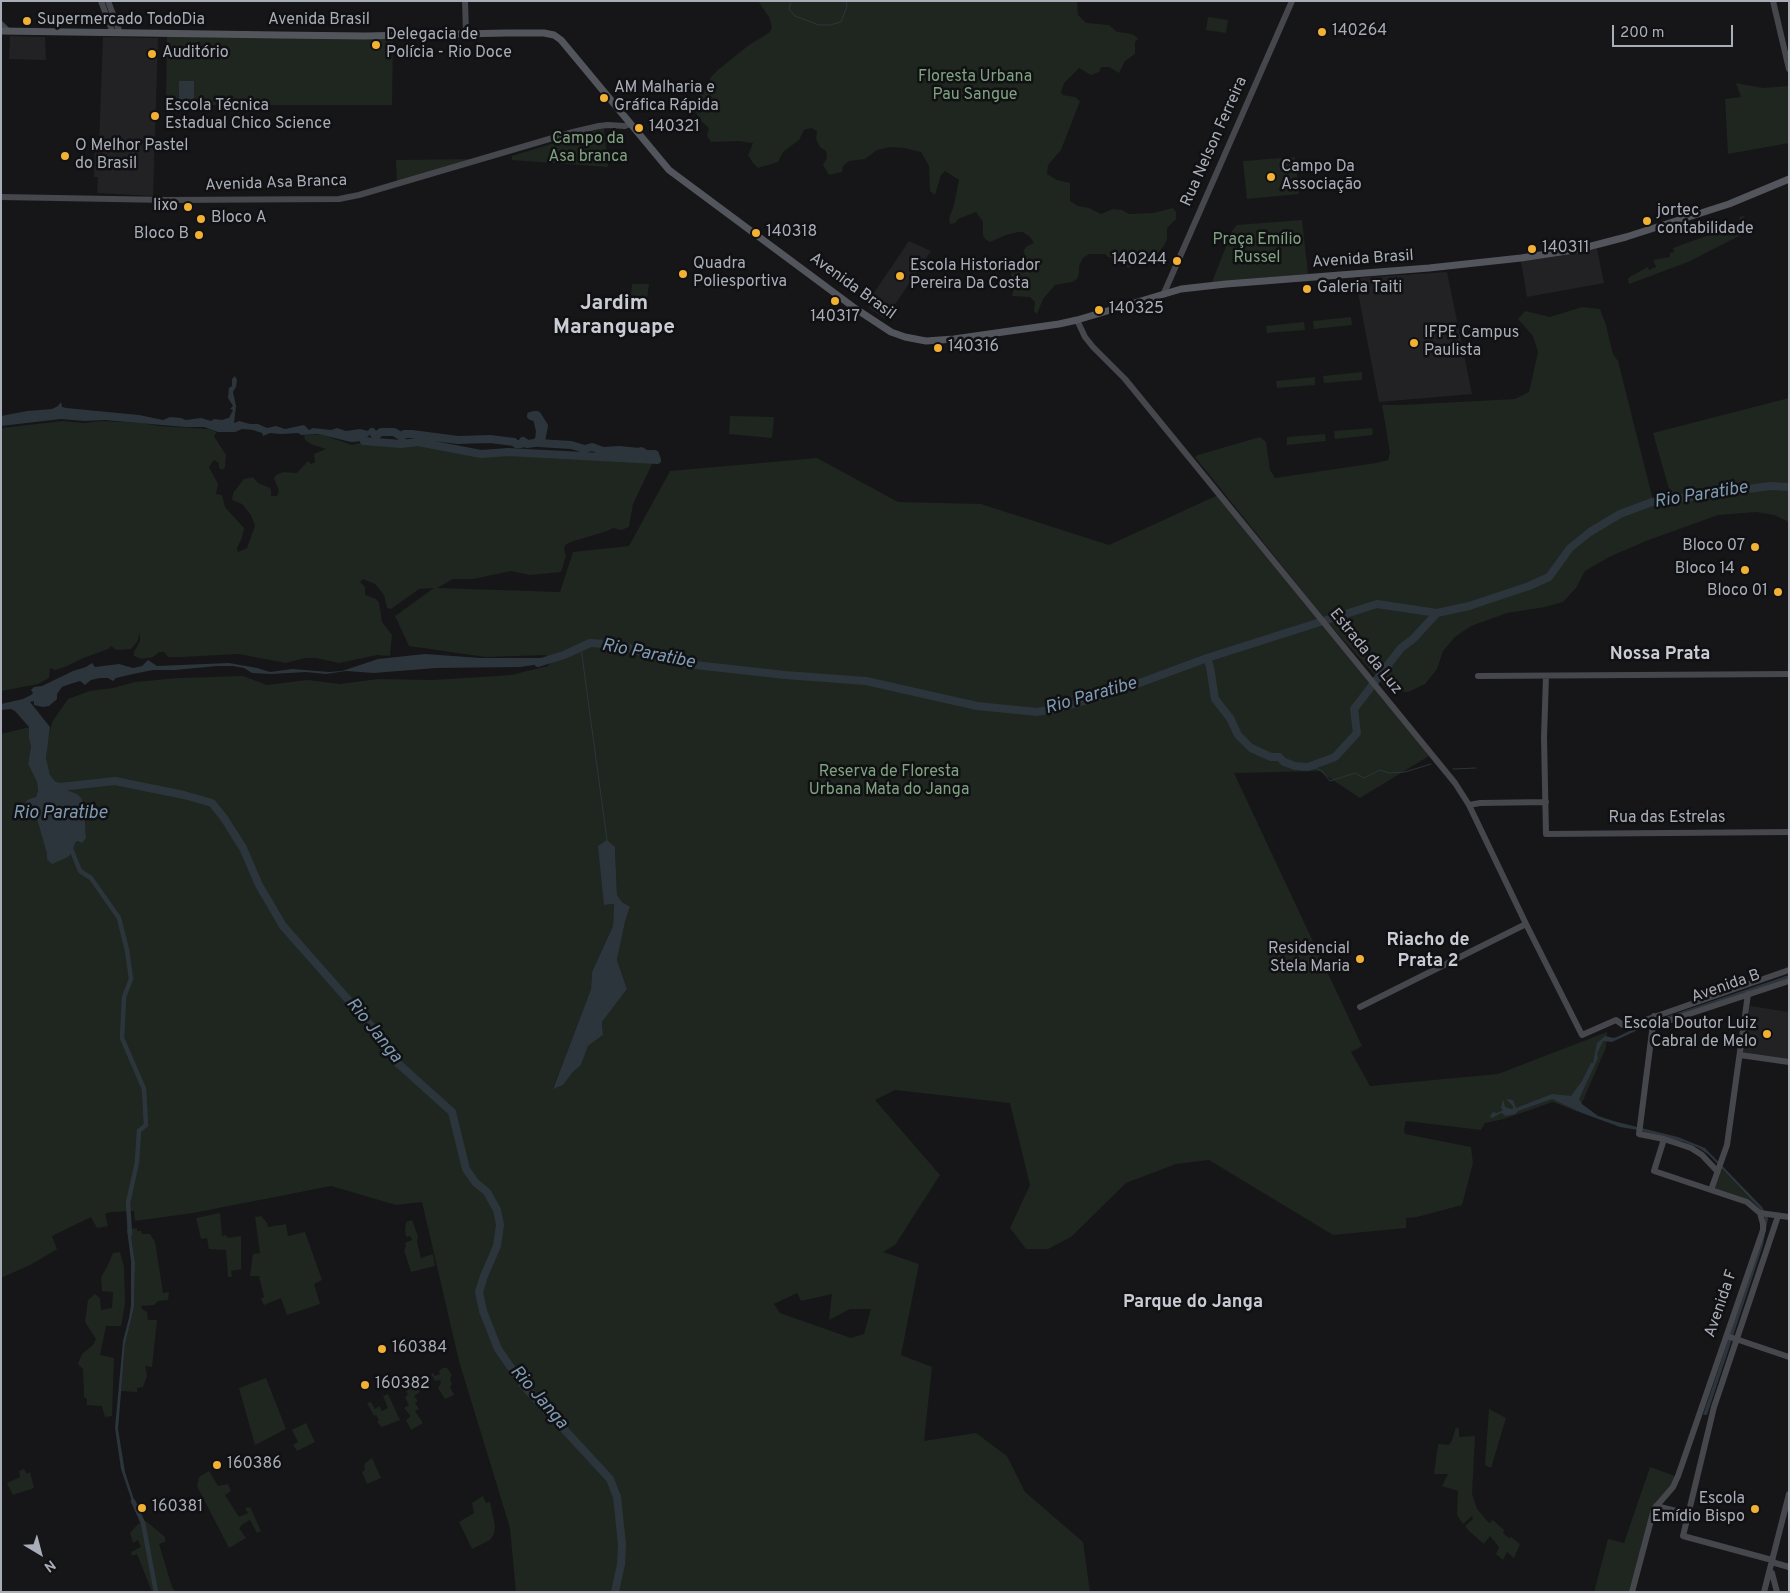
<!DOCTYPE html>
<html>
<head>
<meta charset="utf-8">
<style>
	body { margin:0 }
	#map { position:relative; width:1790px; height:1593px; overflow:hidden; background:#161618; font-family:Overpass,sans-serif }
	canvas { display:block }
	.frame { position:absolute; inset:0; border:2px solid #a8adb8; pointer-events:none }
	.north { position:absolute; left:15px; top:1528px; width:50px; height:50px; -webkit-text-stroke:4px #111113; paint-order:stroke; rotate:143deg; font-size:14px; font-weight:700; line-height:20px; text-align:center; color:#a8adb8 }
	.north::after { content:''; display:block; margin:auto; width:18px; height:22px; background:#a8adb8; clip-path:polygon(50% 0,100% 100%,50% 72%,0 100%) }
	.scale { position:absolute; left:1612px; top:25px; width:121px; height:22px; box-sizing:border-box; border:2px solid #a8adb8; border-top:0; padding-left:6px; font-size:15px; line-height:18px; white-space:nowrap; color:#a8adb8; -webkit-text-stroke:4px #111113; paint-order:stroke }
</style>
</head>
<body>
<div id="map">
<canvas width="1790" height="1593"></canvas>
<div class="frame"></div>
<div class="north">N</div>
<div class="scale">200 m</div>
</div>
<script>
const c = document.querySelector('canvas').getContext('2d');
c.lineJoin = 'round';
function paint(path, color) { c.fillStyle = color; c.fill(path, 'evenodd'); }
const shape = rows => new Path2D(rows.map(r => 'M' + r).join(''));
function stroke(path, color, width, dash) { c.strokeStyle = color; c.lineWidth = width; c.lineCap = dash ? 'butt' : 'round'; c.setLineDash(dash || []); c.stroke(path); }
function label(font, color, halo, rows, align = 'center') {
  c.font = font + ' Overpass,sans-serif'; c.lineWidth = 5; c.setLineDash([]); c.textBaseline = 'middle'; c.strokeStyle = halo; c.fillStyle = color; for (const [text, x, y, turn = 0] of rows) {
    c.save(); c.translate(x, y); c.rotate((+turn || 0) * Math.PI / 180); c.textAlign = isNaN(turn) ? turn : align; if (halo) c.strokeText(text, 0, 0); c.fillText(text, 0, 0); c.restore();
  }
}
paint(shape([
	[10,36,45,37,46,60,9,59],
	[103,37,158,38,153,196,97,193,98,177,94,177,95,143,99,143],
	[909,241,931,251,885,319,869,308,872,303,869,300],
	[1597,249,1604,283,1527,297,1521,261],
	[1447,272,1472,394,1379,402,1358,293,1360,292,1358,278],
	[1750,1006,1789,1012,1789,1063,1742,1056]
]), '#222225');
paint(shape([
	[758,1,1077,1,1078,15,1086,23,1109,25,1117,32,1127,33,1134,35,1138,39,1135,42,1135,54,1125,61,1119,73,1109,67,1101,67,1099,72,1091,75,1079,68,1064,83,1061,92,1063,95,1075,97,1080,101,1061,150,1048,165,1047,174,1057,180,1070,183,1070,201,1078,206,1089,208,1101,214,1113,209,1122,210,1129,214,1153,213,1173,208,1176,212,1176,219,1167,228,1167,240,1163,247,1157,254,1156,263,1135,261,1134,265,1129,268,1125,266,1118,258,1108,257,1105,254,1089,254,1083,258,1079,266,1079,273,1077,279,1072,282,1055,285,1043,299,1037,314,1034,311,1035,302,1030,297,1012,296,1015,283,1011,275,1012,268,1025,263,1024,250,1027,246,1034,243,1030,237,1023,232,1018,232,1006,235,990,242,985,239,983,235,983,222,976,212,958,219,955,223,950,224,949,219,954,205,959,180,945,171,941,175,935,195,930,191,929,166,921,152,904,148,890,147,877,150,865,159,849,161,843,166,842,172,829,175,823,165,827,158,826,151,820,147,816,139,817,131,811,128,804,130,799,140,783,152,778,162,758,168,753,163,748,155,753,143,738,141,711,142,707,136,709,128,702,122,695,111,696,100,708,86,711,77,719,69,749,45,770,32,772,27,769,17],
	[1208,17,1228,20,1226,33,1206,30],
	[167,35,393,35,392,105,166,105],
	[1736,83,1763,88,1789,86,1789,143,1728,154,1725,99,1741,97],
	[600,129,604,129,608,167,512,160,512,156],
	[1295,157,1299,194,1247,199,1243,161],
	[477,159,397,184,396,160],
	[1744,216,1751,230,1688,262,1629,284,1628,279,1630,277,1642,270,1648,267,1649,270,1656,267,1653,260,1670,257,1670,253,1674,252,1673,248,1723,230,1728,225,1741,223,1739,217],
	[1302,220,1308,274,1212,282,1232,231,1237,225],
	[632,284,649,284,646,307,630,306],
	[1582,307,1600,309,1606,325,1613,354,1618,361,1653,500,1671,496,1653,433,1789,398,1789,522,1774,515,1756,512,1718,515,1646,541,1609,557,1585,571,1576,588,1563,602,1545,607,1507,613,1471,626,1455,637,1443,651,1437,669,1425,684,1408,692,1388,690,1325,619,1195,457,1198,455,1260,437,1266,442,1270,470,1275,478,1376,463,1388,460,1390,453,1382,405,1403,405,1515,399,1529,392,1538,352,1533,336,1518,319,1525,311,1550,317],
	[1351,317,1352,325,1314,329,1313,321],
	[1304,322,1305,330,1267,333,1266,326],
	[1362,372,1362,380,1324,383,1323,376],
	[1315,377,1315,385,1277,388,1276,381],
	[730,416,774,417,772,438,729,434],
	[63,421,84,423,101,421,142,423,159,426,208,429,217,432,214,436,215,438,226,455,225,467,222,470,219,468,219,463,214,460,209,467,218,484,216,494,222,495,225,507,244,528,242,538,237,548,238,552,247,548,255,526,251,515,242,504,232,500,233,493,244,479,253,477,258,483,268,487,271,489,271,496,277,496,279,491,274,478,276,475,283,472,297,473,308,461,311,464,315,462,314,454,326,449,311,444,305,440,304,435,323,435,352,445,365,442,375,445,386,443,393,445,417,443,435,448,482,455,512,453,525,456,532,454,538,456,582,456,613,457,620,459,628,458,650,460,653,462,633,504,629,527,621,530,613,528,607,531,571,542,565,545,564,549,566,556,561,572,530,575,511,571,473,579,453,579,437,588,560,592,573,552,629,546,670,471,817,458,898,502,981,504,1109,545,1218,495,1429,756,1360,798,1319,771,1234,773,1362,1046,1351,1052,1370,1086,1498,1074,1607,1032,1606,1048,1598,1066,1578,1112,1553,1102,1504,1119,1485,1123,1481,1130,1406,1121,1404,1130,1405,1134,1471,1147,1473,1163,1462,1205,1417,1217,1406,1218,1406,1228,1333,1235,1209,1160,1176,1164,1126,1183,1071,1237,1048,1249,1026,1249,1010,1228,1030,1185,1010,1103,895,1090,875,1100,940,1175,895,1245,883,1252,919,1264,901,1355,932,1367,924,1441,976,1433,1007,1456,1025,1492,1083,1542,1090,1592,516,1592,510,1528,459,1361,422,1202,396,1205,331,1186,193,1213,135,1221,134,1211,111,1212,105,1214,108,1226,97,1228,91,1217,52,1236,57,1249,32,1264,1,1278,1,734,30,727,29,739,31,746,28,764,37,782,38,791,36,797,27,806,35,812,47,854,47,859,64,858,68,857,72,853,75,843,86,838,84,805,77,794,60,787,50,775,46,758,47,746,52,722,68,699,90,691,113,688,135,682,179,678,243,676,267,685,307,680,340,684,378,679,433,680,497,676,511,675,548,666,550,663,549,658,545,655,485,657,409,646,395,616,434,588,419,589,391,609,387,608,384,595,375,584,363,579,360,582,365,587,365,595,376,599,379,603,382,622,392,635,390,656,377,655,339,663,316,658,305,658,286,663,239,654,181,657,168,657,164,652,159,652,153,657,142,659,134,656,134,652,140,641,140,633,137,642,131,649,116,650,111,646,108,649,81,659,67,666,55,670,50,668,49,678,38,684,1,691,1,428],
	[615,847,617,895,622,902,630,908,625,922,617,960,627,989,602,1022,603,1035,588,1046,581,1065,573,1072,563,1085,553,1088,591,989,592,972,613,926,614,904,604,905],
	[797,1293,801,1301,832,1294,829,1320,850,1309,871,1309,864,1334,851,1338,780,1313,774,1304],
	[1372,428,1373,435,1335,439,1334,431],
	[1325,434,1326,441,1287,445,1287,437],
	[1720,1167,1756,1205,1712,1189],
	[220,1213,222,1236,226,1235,228,1238,241,1236,241,1269,231,1271,232,1277,228,1277,226,1250,209,1249,207,1238,201,1239,196,1218],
	[261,1216,267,1223,268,1227,286,1224,288,1236,305,1232,322,1280,314,1284,320,1304,287,1315,281,1298,264,1305,261,1299,264,1297,259,1276,250,1276,253,1254,260,1253,255,1217],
	[412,1220,418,1236,417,1242,421,1258,433,1254,435,1266,411,1272,404,1250,406,1246,405,1243,412,1240,410,1236,406,1237,405,1230,406,1222],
	[137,1228,137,1231,141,1231,142,1234,150,1234,155,1242,162,1286,163,1293,169,1292,168,1300,158,1301,154,1305,141,1306,142,1309,147,1312,148,1320,157,1320,152,1367,145,1366,147,1376,143,1387,137,1388,137,1392,121,1391,125,1344,134,1308,135,1263,130,1229],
	[120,1252,124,1267,125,1304,121,1326,106,1326,100,1355,114,1358,112,1416,105,1417,102,1406,87,1405,87,1399,84,1397,83,1369,78,1364,82,1354,93,1345,96,1339,85,1322,88,1300,95,1294,100,1298,101,1310,112,1308,113,1292,102,1291,101,1277,107,1267,113,1253],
	[443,1368,447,1368,452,1375,450,1379,452,1384,450,1387,454,1395,445,1399,438,1388,441,1383,440,1380,435,1381,431,1374,433,1373,435,1376,440,1374,439,1371],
	[266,1378,286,1429,255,1445,239,1388],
	[408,1380,413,1388,418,1387,420,1392,414,1396,418,1401,415,1403,419,1409,415,1411,423,1423,411,1430,406,1420,410,1417,410,1415,404,1408,409,1405,405,1397,408,1395,403,1383],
	[388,1394,400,1420,382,1427,377,1422,379,1420,376,1415,374,1416,367,1403,371,1402,375,1409,379,1406,382,1411,388,1408,383,1396],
	[1489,1409,1506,1418,1491,1468,1485,1465],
	[306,1423,315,1442,297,1451,293,1445,298,1442,292,1430],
	[1456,1427,1459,1429,1459,1437,1475,1436,1472,1494,1477,1509,1489,1523,1493,1520,1504,1530,1503,1533,1509,1538,1511,1537,1520,1544,1514,1558,1507,1552,1503,1560,1496,1554,1499,1547,1490,1536,1484,1544,1469,1531,1465,1526,1473,1519,1472,1516,1463,1524,1457,1515,1458,1491,1442,1486,1448,1474,1434,1474,1438,1444,1449,1445,1452,1440],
	[372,1458,381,1478,367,1484,362,1472,365,1470,364,1464],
	[1650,1467,1678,1477,1655,1508,1632,1592,1594,1592,1608,1539,1624,1543],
	[24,1469,27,1474,30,1472,34,1488,13,1495,7,1483,20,1477,19,1471],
	[209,1471,218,1486,228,1484,231,1491,225,1495,239,1517,248,1513,245,1508,250,1507,261,1531,257,1533,250,1520,243,1524,239,1528,246,1538,229,1548,197,1486,199,1477],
	[483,1496,486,1503,490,1502,495,1526,494,1534,490,1540,472,1549,459,1522,474,1513,472,1503],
	[146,1521,165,1537,165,1542,159,1544,172,1587,176,1592,152,1592,137,1554,132,1556,131,1552,141,1547,138,1540,133,1543,130,1533,138,1524]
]), '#1e261f');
paint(shape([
	[179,81,194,81,194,99,179,99],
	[235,376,237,380,236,387,233,392,236,406,234,423,239,421,250,424,258,424,267,428,276,426,285,429,304,425,309,430,313,428,331,430,337,428,346,431,360,429,372,432,364,441,351,442,318,434,301,435,298,433,281,434,270,433,263,436,262,433,253,430,242,429,235,432,218,432,204,427,185,427,105,420,85,421,61,419,1,426,1,416,27,411,52,409,58,406,61,402,62,407,66,408,139,415,163,420,170,417,181,418,186,420,201,418,211,421,214,419,222,420,228,418,229,418,233,410,230,409,233,406,228,398,229,388,232,386,232,379],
	[425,654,481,658,544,658,547,663,520,667,436,668,374,673,346,671,326,674,306,672,271,674,252,673,244,668,233,666,217,666,175,670,153,670,133,674,116,678,113,681,108,678,100,678,91,680,85,685,80,681,67,685,62,687,57,694,57,699,49,706,43,707,34,705,34,701,30,702,50,727,46,758,50,775,60,787,77,794,81,798,84,805,85,821,86,838,82,843,78,841,75,843,72,853,68,857,52,864,47,859,47,854,35,812,27,806,26,803,27,800,36,797,38,791,37,782,28,764,31,746,29,739,29,727,15,711,11,709,1,710,1,704,23,699,31,695,33,693,31,690,34,687,42,686,73,671,86,667,92,663,95,667,119,664,133,668,142,666,148,660,157,666,229,663,257,668,270,672,292,669,329,672,342,671,378,659],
	[607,840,615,847,617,895,622,902,630,907,625,922,617,960,627,989,602,1022,603,1035,588,1046,581,1065,573,1072,563,1085,553,1089,591,989,592,972,613,926,614,904,604,905,598,846],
	[1789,975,1789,978,1640,1029,1612,1042,1603,1041,1597,1054,1598,1058,1579,1099,1582,1104,1598,1116,1617,1122,1678,1137,1705,1148,1762,1207,1768,1218,1763,1245,1707,1415,1703,1415,1761,1242,1765,1228,1765,1217,1763,1212,1709,1155,1699,1148,1684,1142,1638,1130,1620,1127,1582,1113,1552,1099,1518,1111,1515,1114,1506,1116,1501,1113,1492,1118,1490,1116,1493,1112,1497,1113,1503,1110,1501,1108,1503,1099,1505,1107,1511,1109,1513,1109,1513,1106,1506,1099,1513,1100,1516,1108,1552,1094,1571,1096,1582,1081,1591,1063,1593,1063,1597,1043,1605,1036,1614,1038,1619,1036,1642,1025],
	[127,1229,130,1229,135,1263,134,1308,125,1344,118,1429,125,1472,136,1506,134,1507,121,1469,115,1428,123,1341,129,1318,131,1305,131,1261]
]), '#2c353c');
stroke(shape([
	[791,1,789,9,795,16,819,25,830,25,841,22,847,6,846,1],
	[581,648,607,840],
	[1311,766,1322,771,1330,781,1355,773,1364,778,1380,770,1389,773,1405,772,1431,764],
	[1453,769,1476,768]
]), '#2c353c', 1);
stroke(shape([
	[70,846,80,871,91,878,119,918,127,950,131,979,124,997,122,1038,144,1089,146,1125,139,1131,137,1162,128,1203,130,1234],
	[133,1501,143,1523,156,1592]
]), '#2c353c', 4.5);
stroke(shape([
	[364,441,401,444,418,442,481,454,508,452,657,460,655,454,646,454,641,451,639,452,619,450,603,451,592,447,585,449,571,445,539,443,541,441,544,426,537,415,535,415,531,416,537,418,540,431,539,440,535,443,527,444,523,441,522,444,516,444,514,442,490,439,458,440,412,434,404,434,402,437,394,432,381,432,376,436,372,432],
	[1207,658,1377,604,1437,613],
	[538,663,564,655,590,643,620,645,662,659,686,664,785,675,866,681,977,706,1037,712,1060,708,1118,691,1207,658,1210,667,1215,699,1230,718,1238,735,1251,748,1271,757,1279,757,1284,762,1295,766,1308,767,1335,757,1357,733,1354,709,1401,648,1413,639,1437,613,1469,606,1529,586,1549,577,1570,548,1590,532,1620,514,1652,502,1770,486,1789,487],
	[51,785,60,787,115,781,184,795,212,803,224,818,243,848,259,885,283,926,381,1037,392,1058,452,1112,466,1169,475,1182,487,1192,497,1210,500,1225,497,1246,484,1276,479,1292,483,1311,498,1349,524,1386,610,1479,617,1497,622,1544,621,1564,615,1592]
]), '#2c353c', 8);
stroke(shape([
	[101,1,113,33],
	[108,1,120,33],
	[465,1,466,33],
	[1773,1,1789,69],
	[1,24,8,31],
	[1,197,168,200,339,199,359,195,573,132,599,126,608,125,625,126,630,124],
	[1164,293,1292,1],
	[1077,320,1085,337,1093,347,1125,379,1455,783,1469,805,1526,924,1582,1035,1616,1020,1623,1025,1631,1025,1789,970],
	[1478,676,1789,674],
	[1546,676,1544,737,1546,834,1789,832],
	[1469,805,1480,803,1546,802],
	[1360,1007,1526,924],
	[1654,1016,1639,1134,1664,1139,1691,1148,1702,1155,1717,1171],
	[1653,1026,1789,981],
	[1740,1055,1789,1062],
	[1711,1190,1727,1145,1748,994],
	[1760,1213,1789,1217],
	[1778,1216,1714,1407,1683,1536,1772,1560,1775,1563,1789,1567],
	[1727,1336,1789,1357],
	[1656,1506,1688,1514],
	[1772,1573,1777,1592],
	[1632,1592,1654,1509,1673,1487,1678,1476,1763,1230,1763,1224,1760,1213,1747,1202,1654,1171,1664,1139],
	[1764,1592,1789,1494]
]), '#45474d', 6);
stroke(shape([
	[1,31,279,35,365,36,507,33,544,33,554,35,561,40,669,170,856,309,891,332,905,337,926,341,954,339,1059,324,1077,320,1181,289,1226,284,1429,268,1521,258,1580,249,1626,237,1729,204,1789,179]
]), '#53555c', 7);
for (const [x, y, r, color] of [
	[27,21,5,"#f2b134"],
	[1322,32,5,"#f2b134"],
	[376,45,5,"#f2b134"],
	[152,54,5,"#f2b134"],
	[604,98,5,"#f2b134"],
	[155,116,5,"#f2b134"],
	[639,128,5,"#f2b134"],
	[65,156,5,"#f2b134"],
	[1271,177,5,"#f2b134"],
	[188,207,5,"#f2b134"],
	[201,219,5,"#f2b134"],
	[1647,221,5,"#f2b134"],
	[756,233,5,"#f2b134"],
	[199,235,5,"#f2b134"],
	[1532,249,5,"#f2b134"],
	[1177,261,5,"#f2b134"],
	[683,274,5,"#f2b134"],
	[900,276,5,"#f2b134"],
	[1307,289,5,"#f2b134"],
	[835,301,5,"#f2b134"],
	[1099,310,5,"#f2b134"],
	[1414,343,5,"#f2b134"],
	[938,348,5,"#f2b134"],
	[1755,547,5,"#f2b134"],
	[1745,570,5,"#f2b134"],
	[1778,592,5,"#f2b134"],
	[1360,959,5,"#f2b134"],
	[1767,1034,5,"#f2b134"],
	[382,1349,5,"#f2b134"],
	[365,1385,5,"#f2b134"],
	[217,1465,5,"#f2b134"],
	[142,1508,5,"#f2b134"],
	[1755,1509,5,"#f2b134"]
]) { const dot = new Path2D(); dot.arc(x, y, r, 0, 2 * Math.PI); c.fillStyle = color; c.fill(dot); stroke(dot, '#111113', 2); }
label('16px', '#a8adb8', '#111113', [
	["Supermercado TodoDia",37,21],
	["140264",1332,32],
	["Delegacia de",386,36],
	["Polícia - Rio Doce",386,54],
	["Auditório",162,54],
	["AM Malharia e",614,89],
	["Gráfica Rápida",614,107],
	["Escola Técnica",165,107],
	["Estadual Chico Science",165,125],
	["140321",649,128],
	["O Melhor Pastel",75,147],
	["do Brasil",75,165],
	["Campo Da",1281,168],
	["Associação",1281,186],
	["lixo",178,207,"right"],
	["jortec",1657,212],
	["contabilidade",1657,230],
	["Bloco A",211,219],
	["140318",766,233],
	["Bloco B",189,235,"right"],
	["140311",1542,249],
	["140244",1167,261,"right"],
	["Quadra",693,265],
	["Poliesportiva",693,283],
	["Escola Historiador",910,267],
	["Pereira Da Costa",910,285],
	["Galeria Taiti",1317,289],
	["140325",1109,310],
	["140317",835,318,"center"],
	["IFPE Campus",1424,334],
	["Paulista",1424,352],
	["140316",948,348],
	["Bloco 07",1745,547,"right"],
	["Bloco 14",1735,570,"right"],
	["Bloco 01",1768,592,"right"],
	["Residencial",1350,950,"right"],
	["Stela Maria",1350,968,"right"],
	["Escola Doutor Luiz",1757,1025,"right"],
	["Cabral de Melo",1757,1043,"right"],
	["160384",392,1349],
	["160382",375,1385],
	["160386",227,1465],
	["Escola",1745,1500,"right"],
	["Emídio Bispo",1745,1518,"right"],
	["160381",152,1508]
], 'left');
label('16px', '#a8adb8', '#111113', [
	["Avenida Brasil",319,21],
	["Rua Nelson Ferreira",1215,142,-66],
	["Avenida Asa Branca",276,184,-2],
	["Avenida Brasil",1363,260,-4],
	["Avenida Brasil",852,287,36],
	["Estrada da Luz",1365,652,51],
	["Rua das Estrelas",1667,819],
	["Avenida B",1726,987,-19],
	["Avenida F",1722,1304,-71]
]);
label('16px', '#7fa381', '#111113', [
	["Floresta Urbana",975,78],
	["Pau Sangue",975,96],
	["Campo da",588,140],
	["Asa branca",588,158],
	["Praça Emílio",1257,241],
	["Russel",1257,259],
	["Reserva de Floresta",889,773],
	["Urbana Mata do Janga",889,791]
]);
label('italic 18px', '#7f9bb3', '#111113', [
	["Rio Paratibe",1701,496,-9],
	["Rio Paratibe",648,655,11],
	["Rio Paratibe",1091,697,-16],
	["Rio Paratibe",60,814],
	["Rio Janga",373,1031,51],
	["Rio Janga",538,1398,49]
]);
label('bold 18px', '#c9ccd4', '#111113', [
	["Nossa Prata",1660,655],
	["Riacho de",1428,941],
	["Prata 2",1428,962],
	["Parque do Janga",1193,1303]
]);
label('bold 21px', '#c9ccd4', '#111113', [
	["Jardim",614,305],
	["Maranguape",614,329]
]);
</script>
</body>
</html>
